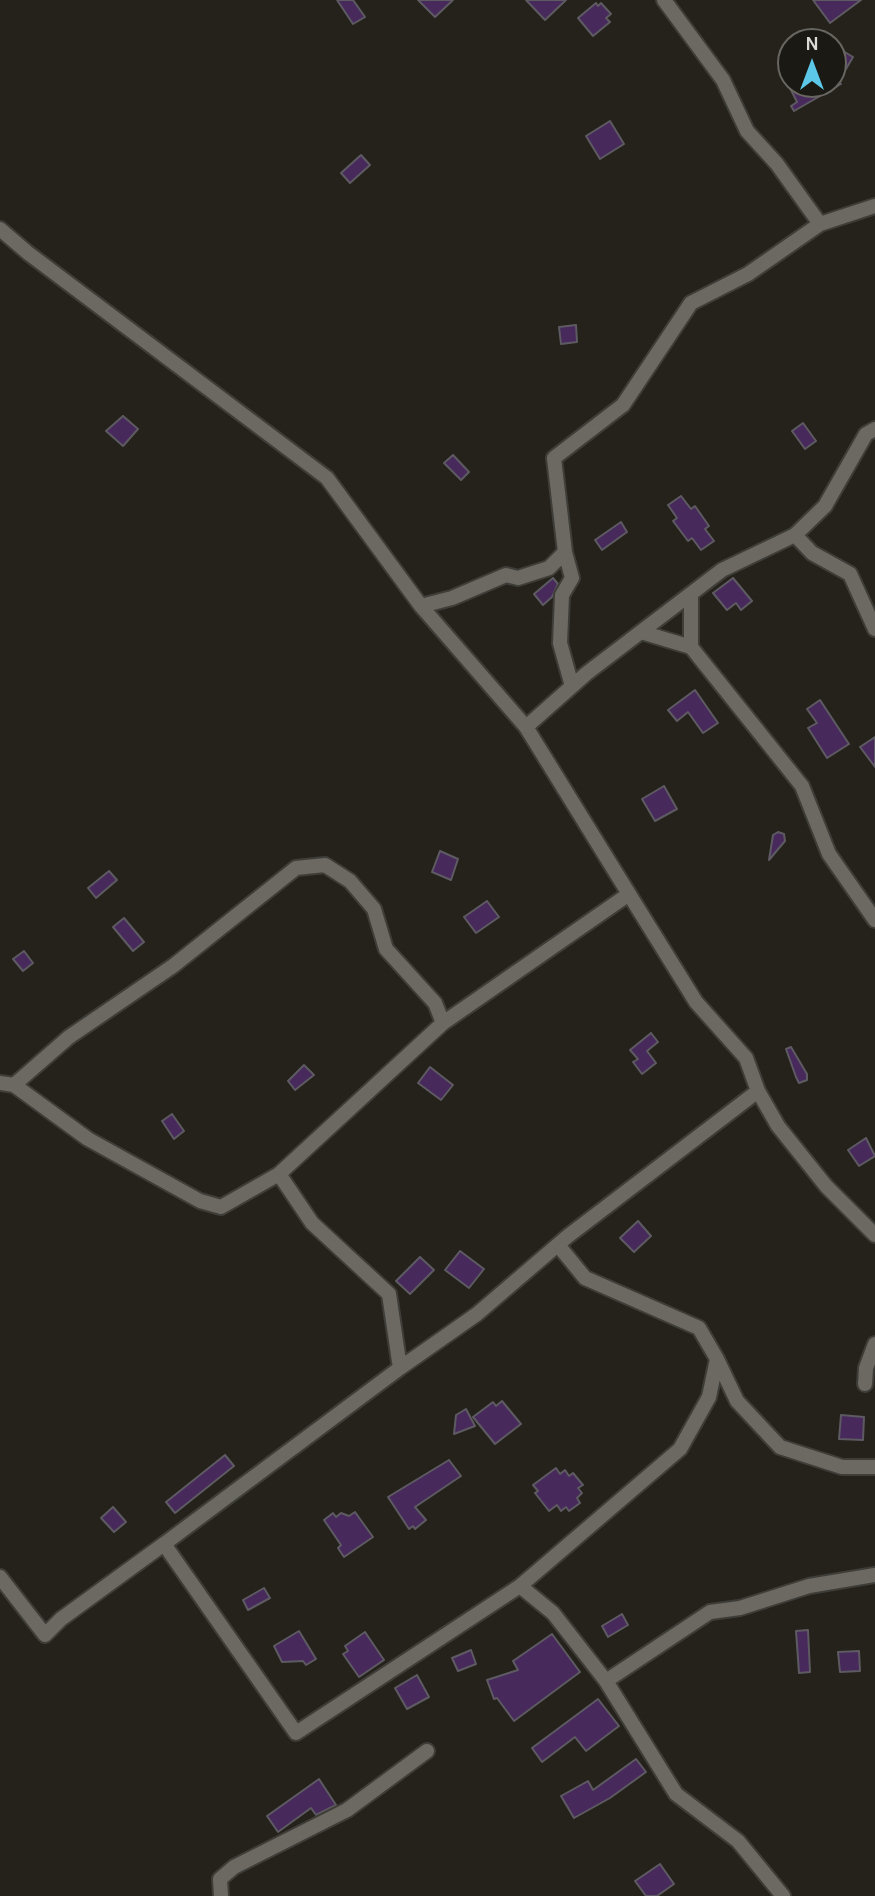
<!DOCTYPE html>
<html>
<head>
<meta charset="utf-8">
<style>
	body { margin:0 }
	#map { position:relative; width:875px; height:1896px; overflow:hidden; background:#25221c; font-family:Karla,sans-serif }
	canvas { display:block }
	.north { position:absolute; left:777px; top:28px; width:70px; height:70px; box-sizing:border-box; background:#1b1913; border:2px solid #686661; border-radius:50%; rotate:0deg; font-size:19px; font-weight:700; line-height:28px; text-align:center; color:#dbdad6 }
	.north::after { content:''; display:block; margin:auto; width:24px; height:32px; background:#5cc7e7; clip-path:polygon(50% 0,100% 100%,50% 72%,0 100%) }
</style>
</head>
<body>
<div id="map">
<canvas width="875" height="1896"></canvas>
<div class="north">N</div>
</div>
<script>
const c = document.querySelector('canvas').getContext('2d');
c.lineJoin = 'round';
function paint(path, color) { c.fillStyle = color; c.fill(path, 'evenodd'); }
const shape = rows => new Path2D(rows.map(r => 'M' + r).join(''));
function stroke(path, color, width, dash) { c.strokeStyle = color; c.lineWidth = width; c.lineCap = dash ? 'butt' : 'round'; c.setLineDash(dash || []); c.stroke(path); }
const building = shape([
	[337,0,353,0,365,17,353,24,337,0],
	[418,0,453,0,435,17,418,0],
	[526,0,566,0,545,20,526,0],
	[813,0,861,0,830,23,813,0],
	[596,3,598,6,601,3,611,14,606,18,610,22,593,36,578,18,596,3],
	[833,45,853,57,846,69,833,61,833,45],
	[802,84,807,94,820,84,841,84,794,111,791,106,797,102,790,88,802,84],
	[610,121,624,144,600,159,586,136,610,121],
	[361,155,370,165,350,183,341,173,361,155],
	[576,325,577,342,561,344,559,327,576,325],
	[123,416,138,429,123,446,106,431,123,416],
	[803,423,816,441,805,449,792,431,803,423],
	[453,455,469,472,461,480,444,463,453,455],
	[681,496,691,509,695,506,709,526,705,529,714,541,701,550,692,538,688,541,673,521,677,518,668,505,681,496],
	[621,522,627,532,602,550,595,540,621,522],
	[553,578,558,584,552,597,543,605,534,594,553,578],
	[733,578,752,601,741,610,736,603,727,610,713,593,733,578],
	[695,690,718,723,703,733,688,712,677,721,668,710,695,690],
	[820,700,849,744,827,758,808,728,817,723,807,709,820,700],
	[875,737,875,767,860,747,875,737],
	[664,786,677,809,655,821,642,799,664,786],
	[778,832,784,834,785,841,769,860,773,835,778,832],
	[440,851,458,859,451,880,432,872,440,851],
	[109,871,117,880,96,898,88,888,109,871],
	[487,901,499,917,476,933,464,917,487,901],
	[124,918,144,942,133,951,113,927,124,918],
	[24,951,33,963,23,971,13,959,24,951],
	[651,1033,658,1042,647,1051,656,1063,642,1074,633,1062,638,1059,630,1050,651,1033],
	[791,1047,807,1074,807,1080,799,1083,796,1077,786,1049,791,1047],
	[304,1065,314,1075,295,1090,288,1081,304,1065],
	[430,1067,453,1085,441,1100,418,1083,430,1067],
	[172,1114,184,1131,174,1139,162,1121,172,1114],
	[866,1138,875,1156,859,1166,848,1150,866,1138],
	[638,1221,651,1236,634,1252,620,1238,638,1221],
	[460,1251,484,1269,469,1288,445,1270,460,1251],
	[420,1257,434,1270,410,1294,396,1281,420,1257],
	[502,1401,521,1424,495,1444,473,1417,493,1402,496,1406,502,1401],
	[466,1409,475,1426,454,1434,456,1415,466,1409],
	[841,1415,864,1417,863,1440,839,1439,841,1415],
	[225,1455,234,1466,175,1513,166,1502,225,1455],
	[449,1460,461,1476,415,1507,426,1520,415,1529,413,1526,409,1529,388,1497,449,1460],
	[556,1468,560,1474,565,1470,569,1476,573,1473,583,1485,578,1488,582,1493,577,1498,580,1503,569,1511,566,1507,561,1511,557,1505,549,1511,535,1493,538,1491,533,1485,556,1468],
	[113,1507,126,1522,114,1532,101,1518,113,1507],
	[355,1512,373,1537,344,1557,338,1548,341,1545,324,1520,333,1513,336,1517,341,1513,349,1516,355,1512],
	[264,1588,270,1598,248,1610,243,1600,264,1588],
	[622,1614,628,1625,608,1637,602,1626,622,1614],
	[808,1630,810,1672,799,1673,796,1631,808,1630],
	[299,1631,316,1659,306,1665,303,1661,282,1662,274,1646,299,1631],
	[365,1632,384,1660,359,1677,343,1654,348,1651,345,1646,365,1632],
	[552,1634,580,1672,514,1721,497,1698,494,1699,487,1680,518,1670,513,1661,552,1634],
	[471,1650,476,1664,458,1671,452,1658,471,1650],
	[859,1651,860,1671,840,1672,838,1652,859,1651],
	[417,1675,429,1697,407,1709,395,1688,417,1675],
	[598,1699,619,1726,586,1751,575,1737,542,1762,532,1748,598,1699],
	[636,1759,646,1772,610,1798,574,1818,561,1796,588,1781,593,1790,636,1759],
	[319,1779,336,1805,316,1815,311,1808,278,1832,267,1816,319,1779],
	[660,1864,674,1884,657,1896,646,1896,635,1881,660,1864]
]);
paint(building, '#47295c');
stroke(building, '#5d5a61', 2);
const minor = shape([
	[664,0,723,80,747,131,777,164,820,224],
	[0,229,28,253,327,478,421,606,526,727],
	[795,535,812,553,850,574,875,629],
	[565,552,572,578,562,595,560,643,572,686],
	[691,597,691,647],
	[421,606,452,598,506,575,518,578,549,568,565,552,554,458,623,405,691,303,748,274,820,224,875,206],
	[641,632,691,647,802,786,829,854,875,920],
	[0,1083,14,1085,88,1139,200,1201,221,1207,279,1174,443,1023,629,894,526,727,587,673,722,570,795,535,825,506,866,434,875,429],
	[14,1085,69,1037,173,966,296,868,325,865,350,881,374,909,386,949,435,1003,443,1023],
	[758,1091,778,1126,826,1186,875,1235],
	[279,1174,312,1223,389,1294,400,1368,477,1314,568,1236,758,1091,746,1058,696,1002,629,894],
	[717,1359,737,1401,780,1447,842,1467,875,1467],
	[865,1384,866,1368,875,1344],
	[164,1544,400,1368],
	[0,1577,45,1635,61,1619,164,1544,296,1733,520,1586,680,1449,709,1397,717,1359,699,1328,585,1278,558,1245],
	[520,1586,553,1613,606,1681,676,1794,738,1841,783,1896],
	[606,1681,710,1612,740,1608,809,1586,875,1575],
	[221,1896,220,1879,234,1867,347,1810,427,1751]
]);
stroke(minor, '#3f3d38', 18);
stroke(minor, '#6c6962', 14);
</script>
</body>
</html>
